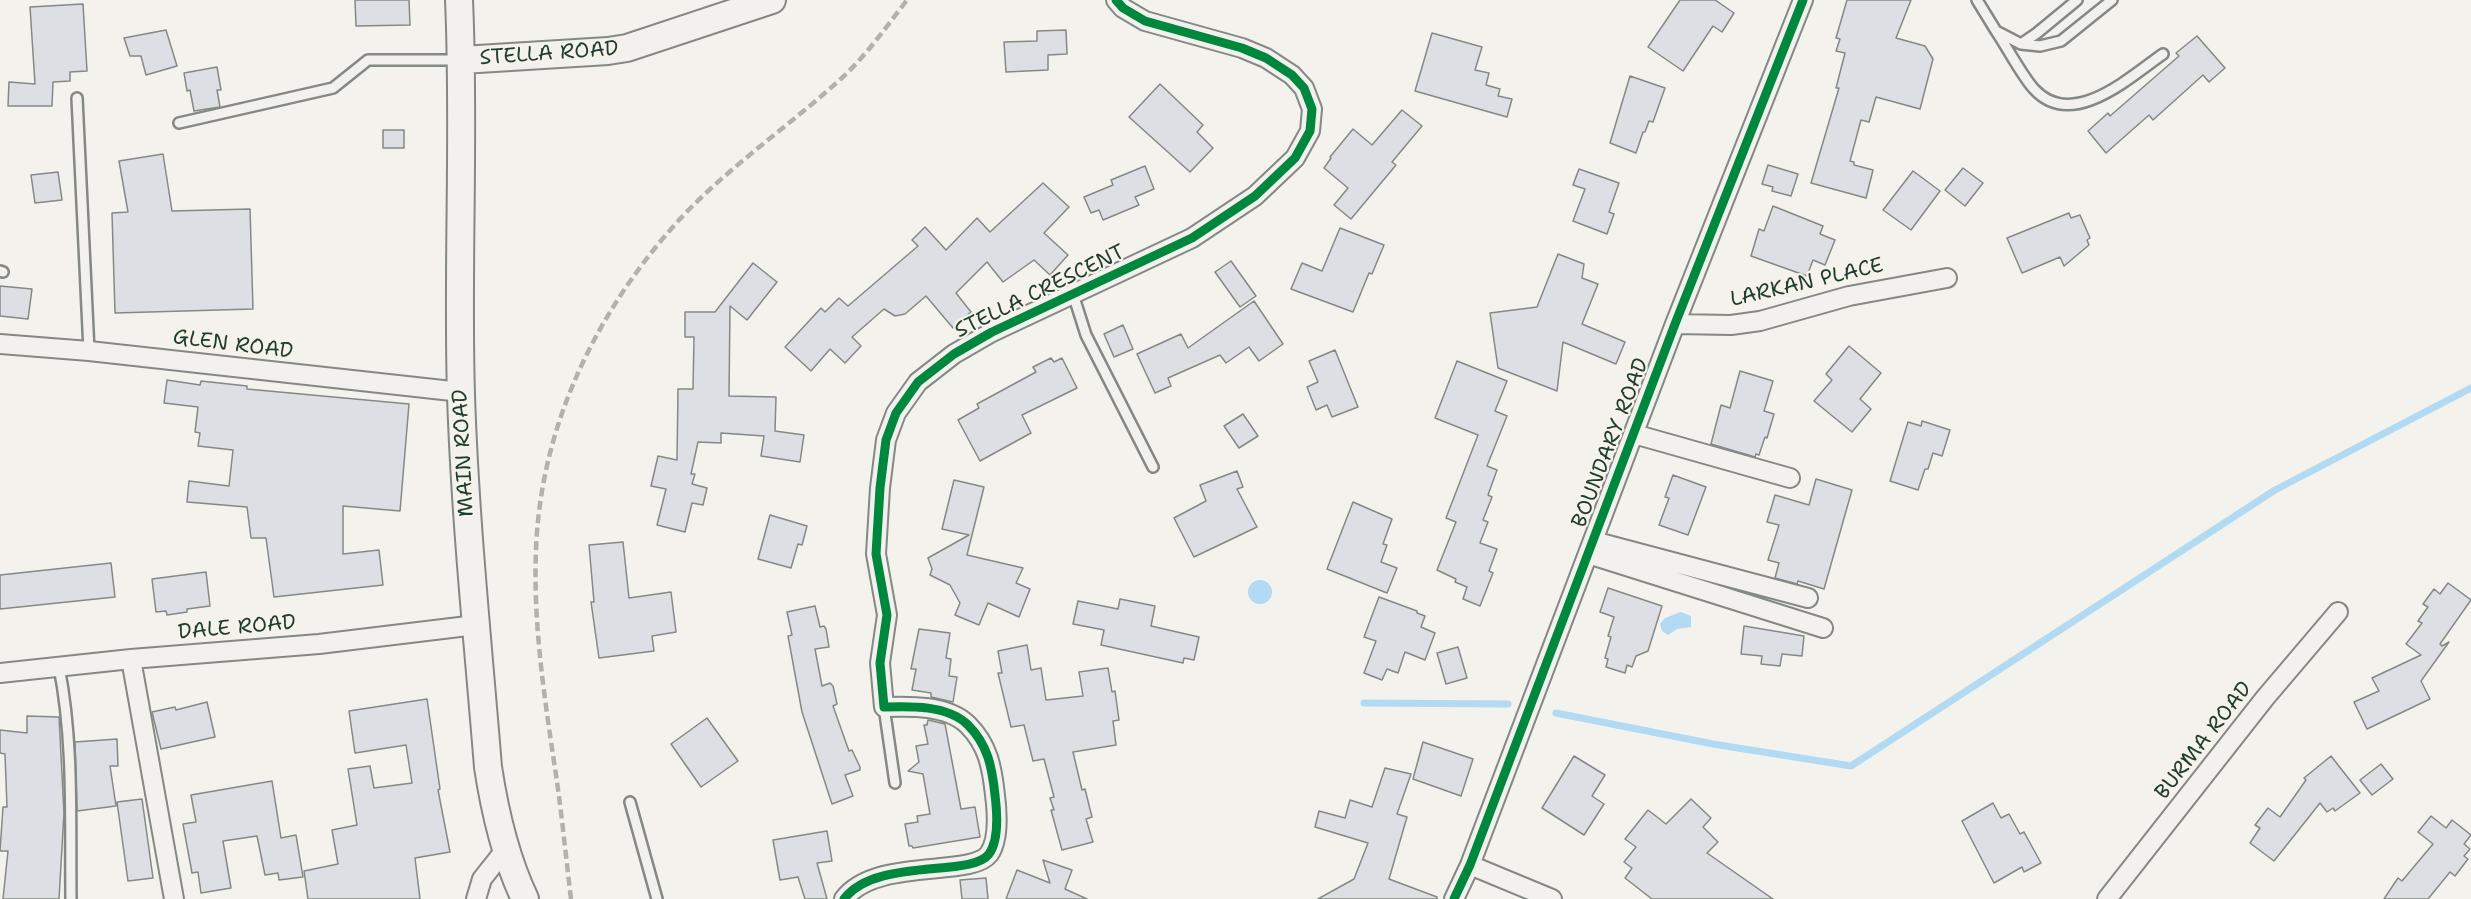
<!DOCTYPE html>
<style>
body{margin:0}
canvas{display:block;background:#f4f2ec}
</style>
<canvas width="2471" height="899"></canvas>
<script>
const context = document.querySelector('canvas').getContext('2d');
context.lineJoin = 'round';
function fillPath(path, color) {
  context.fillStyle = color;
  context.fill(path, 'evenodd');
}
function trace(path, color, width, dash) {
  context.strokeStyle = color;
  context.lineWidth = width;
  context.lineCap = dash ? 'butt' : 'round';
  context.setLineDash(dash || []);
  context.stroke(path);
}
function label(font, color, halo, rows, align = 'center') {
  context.font = font + ' "Shantell Sans",sans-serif';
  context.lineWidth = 4.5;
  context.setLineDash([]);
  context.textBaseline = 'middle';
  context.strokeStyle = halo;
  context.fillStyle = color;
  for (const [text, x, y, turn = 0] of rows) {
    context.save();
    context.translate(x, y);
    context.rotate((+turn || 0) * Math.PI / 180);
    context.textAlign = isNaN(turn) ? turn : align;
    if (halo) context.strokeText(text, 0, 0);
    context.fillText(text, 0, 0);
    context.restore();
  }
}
const water = new Path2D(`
 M1248 592a12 12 0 1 1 24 0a12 12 0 1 1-24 0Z
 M1681,612L1691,616V627L1677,629L1668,635L1662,631L1660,624L1665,618Z`);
const stream = new Path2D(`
 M1364,703L1508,704
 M1556,713L1713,744L1851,766L2275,490L2471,388`);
const building = new Path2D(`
 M355,0H409L410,25L356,26Z
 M1680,0H1715L1734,13L1722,32L1713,26L1683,71L1648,47Z
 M1847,0H1911L1896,38L1925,46L1933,59L1920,109L1876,97L1869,122L1861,120L1850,161L1854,162V165L1873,170L1866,198L1811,183L1839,88H1836L1845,53L1836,51L1840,39L1836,38Z
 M83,4L87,71L70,72V81L53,82L52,106H8L9,82L35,84L30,7Z
 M166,30L177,66L146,75L141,56H130L124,38Z
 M1066,30L1067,54L1048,55V70L1006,72L1004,42L1037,41V31Z
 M1432,33L1482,47L1475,70L1489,73L1486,85L1500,89L1498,96L1512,99L1507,117L1415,91Z
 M2197,36L2225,68L2209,82L2203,75L2153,120L2149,115L2106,153L2088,131L2108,113L2110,116L2179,56L2176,53Z
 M217,67L221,90H217L220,107L194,111L190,90L187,91L184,73Z
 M1630,76L1665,88L1653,122L1649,121L1645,132H1643L1636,153L1610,143Z
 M1160,84L1203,125L1197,132L1213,148L1190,172L1129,117Z
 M1402,110L1422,126L1392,162L1396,165L1351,219L1334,205L1348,188L1324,168L1331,158L1330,157L1353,129L1372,145Z
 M383,130H404V148H383Z
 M163,154L172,211L250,209L253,309L115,313L112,213L128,212L119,161Z
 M1768,165L1798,174L1791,196L1772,191L1773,187L1762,184Z
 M1145,166L1154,189L1135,197L1139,205L1103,220L1099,210L1091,213L1084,197L1113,185L1111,180Z
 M1963,168L1983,183L1965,206L1945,190Z
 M1579,169L1619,183L1609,212L1614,214L1607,234L1573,221L1585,189L1573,185Z
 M1913,171L1940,191L1911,230L1883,210Z
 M58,172L62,200L35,203L31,175Z
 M1043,183L1069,207L1044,233L1068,255L1050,275L1034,260L1003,282L987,262L956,293L971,312L953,328L926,296L905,314L895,316L884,309L852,337L861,346L845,363L830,349L811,371L785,347L821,308L825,312L839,298L848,306L918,246L912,240L925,227L946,250L977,218L990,232Z
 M1773,206L1823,226L1820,234L1835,240L1825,265L1813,260L1807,276L1751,256L1759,229L1764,231Z
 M2069,213L2071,218L2080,215L2090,238L2087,240L2089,245L2064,266L2060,257L2022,273L2007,238Z
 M1340,228L1384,245L1372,274L1369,273L1353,312L1291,289L1302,263L1322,271Z
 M1558,254L1584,264L1582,278L1598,284L1582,324L1625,342L1616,364L1563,342L1557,391L1498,368L1490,313L1537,307Z
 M1231,261L1256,296L1240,307L1215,272Z
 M753,263L777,282L747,320L730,306L729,396L776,397L775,431L804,435L800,462L761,456L764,436L721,433V443L698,442L691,474H695L692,484L707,488L703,505L692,503L685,532L657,525L666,489L651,486L658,456L677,460L678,389H693L694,337H685V312H715Z
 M0,286L32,289L28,319L0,316Z
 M1254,301L1283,344L1259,361L1249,347L1226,363L1220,355L1168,378L1171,386L1155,393L1137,354L1181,334L1188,348Z
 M1123,325L1133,349L1114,357L1104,334Z
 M1849,346L1881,373L1860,399L1871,409L1852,432L1814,401L1832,380L1826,374Z
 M1335,350L1358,407L1332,417L1327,405L1316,410L1307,387L1318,382L1309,361Z
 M1051,358L1054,362L1062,358L1077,388L1022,415L1031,433L980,461L958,420L979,408L977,404L1036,372L1033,367Z
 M1457,361L1507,381L1495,411L1507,416L1487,466L1497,470L1488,495L1492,497L1483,520L1488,522L1480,543L1497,549L1489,571L1493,573L1480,606L1463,599L1467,587L1455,582L1456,579L1437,570L1456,522L1446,518L1478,435L1435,418Z
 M1740,371L1773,381L1764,411L1774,414L1767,438L1765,437L1759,455L1756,454L1755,457L1711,444L1721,405L1730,408Z
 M167,380L200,385L201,381L247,386V389L409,404L400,511L343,506V554L379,550L383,585L274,597L266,538H251L247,507L187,502L189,481L229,486L233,450L198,446L200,433L195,432L198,407L164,403Z
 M1243,414L1258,436L1239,448L1224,426Z
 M1922,421L1950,430L1942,456L1933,453L1928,469H1925L1918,490L1890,481L1908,422L1921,426Z
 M1237,471L1243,487L1237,489L1257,527L1194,557L1174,518L1206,501L1200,485Z
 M1673,475L1706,487L1688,535L1659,525L1669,498L1665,497Z
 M1816,479L1852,490L1824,589L1798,581L1797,584L1775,578L1779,563L1768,560L1779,525L1767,522L1775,495L1809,505Z
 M954,480L984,487L967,555L1023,568L1016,583L1030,589L1019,617L988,603L979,625L955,615L960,603L950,585L930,575L932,569L928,558L969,535L942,529Z
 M1353,502L1392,519L1383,544L1387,545L1381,562L1397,568L1387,593L1327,569Z
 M770,515L807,526L802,545L798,544L791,568L758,559Z
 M623,542L629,598L671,592L676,632L652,636L654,651L599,658L591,602H594L589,545Z
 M111,563L115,597L0,609V575Z
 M206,572L210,606L187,609V612L167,615L166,611L156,612L152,579Z
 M2448,583L2471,600L2440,644L2442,646L2449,642L2421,681L2430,699L2367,729L2354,702L2379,691L2372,678L2421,655L2406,644L2422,623L2418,621L2428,607L2423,604L2434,589L2440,594Z
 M1608,588L1662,606L1648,651L1636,656L1632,667L1627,665L1625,673L1606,667L1608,659L1605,658L1611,637L1608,636L1614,617L1600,612Z
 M1379,597L1417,611V613L1425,616L1421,627L1435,633L1425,660L1405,652L1398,673L1387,669L1382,680L1364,673L1376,641L1364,637Z
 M1120,599L1155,606L1151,626L1199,637L1194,660L1184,658L1183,663L1101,645L1104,630L1073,624L1078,601L1118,609Z
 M815,606L820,627L824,626L826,629L829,647L815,649L822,686L830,683L833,686L837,704L833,706L849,751L852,750L860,767V770L845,775L853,796L832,804L802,712L788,636L792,635L787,612Z
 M1744,626L1804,636L1802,656L1782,654L1780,666L1761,664L1762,656L1741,654Z
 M919,629L950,633L946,658L951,659L949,676L957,677L953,702L931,697V693L912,690L916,669H911Z
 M1027,645L1031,670L1041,668L1046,700L1083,696L1079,672L1108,668L1112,692L1115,691L1119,720L1113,721L1116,745L1073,752L1082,790L1085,789L1092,817L1086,819L1093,842L1062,850L1051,810H1054L1050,798L1054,797L1044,759L1033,761L1024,725L1011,727L998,673H1002L998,651Z
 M1458,647L1467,678L1446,684L1437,653Z
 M427,699L440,789L438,790L450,852L415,858L420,899H308L304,871L338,864L332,830L357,825L348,769L370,766L374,788L412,783L406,745L355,753L349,711Z
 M207,702L215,737L161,749L152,712L175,707L176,710Z
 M27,716L59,717L64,813L59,899H3L8,851H0L3,807H7L5,754L0,753V730L27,733Z
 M707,718L738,761L701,787L671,744Z
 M928,720L945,724L961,809L975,807L980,837L913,848L912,846H909L905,824L918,822L917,816L930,814L923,774L908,771L919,762L916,746L928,744L924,725H927Z
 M117,739L118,766H110L116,806L77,811L75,742Z
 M1423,742L1473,759L1461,796L1413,779Z
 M1574,756L1605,775L1592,796L1604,804L1584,835L1542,808Z
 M2331,756L2360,793L2335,811L2333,808L2327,812L2320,803L2274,861L2250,843L2260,828L2255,825L2268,808L2280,817L2306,780L2304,778Z
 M2381,764L2393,779L2372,795L2360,780Z
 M1385,768L1411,774L1397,814L1407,817L1389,879L1437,897V899H1318L1354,879L1368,843L1315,827L1319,811L1345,818L1350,800L1372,807Z
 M272,781L281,838L296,835L303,877L279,880L278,873L265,875L257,836L223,841L231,888L201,893L198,872L192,873L183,824L196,822L191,795Z
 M142,799L153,878L128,881L117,802Z
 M1691,799L1711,818L1703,827L1718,842L1707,853L1773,899H1652L1625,878L1632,868L1624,862L1636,847L1625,839L1648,810L1666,824Z
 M1993,803L2001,818L2009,814L2020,834L2024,832L2041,863L2024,872L2022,867L1994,883L1962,821Z
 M2431,816L2446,828L2452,820L2471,835L2464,844L2470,849L2464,856L2468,859L2455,876L2450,872L2428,899H2384L2398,878L2402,881L2433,844L2418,832Z
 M827,831L832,861L817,863L827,899H805L798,877L780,880L773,840Z
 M1043,860L1072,870L1065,889L1087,899H1006L1017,870L1050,883Z
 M986,878L988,899H962L960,880Z`);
const lane = new Path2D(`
 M1977,0L1996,31L2021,44L2040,46L2061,41L2112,0
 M1996,31C2007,47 2022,76 2034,89C2072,131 2130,77 2163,54
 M2021,44L2037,33L2077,0
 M77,98L89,351
 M179,123L333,88L368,60H460
 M0,271L3,272
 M1073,294L1086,335L1153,467
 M59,667C74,742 70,823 71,899
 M884,707L895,783
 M630,802L657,899`);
const street = new Path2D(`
 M1675,324L1731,325L1760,321L1849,296L1947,278
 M0,344L89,351L461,392
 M1634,434L1790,478
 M1593,541L1808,598
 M1588,554L1823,628
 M131,659L174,899
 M0,673L131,659L319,644L476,625
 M1470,865L1552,899
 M476,899L482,879L505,850
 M844,899C876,857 971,878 989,854C999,840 997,811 995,795C992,767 988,745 968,725C948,705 910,706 884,707L880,663L887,615L876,554L880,488L886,440L896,413L918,382L954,354L992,332L1192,238L1255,196L1295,158L1310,131L1312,109L1304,88L1292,75L1266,58L1242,48L1145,21L1123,8L1116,0
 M1454,899L1470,865L1675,324L1803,0
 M2107,899L2265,698L2338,612`);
const secondary = new Path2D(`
 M459,0C465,132 457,264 461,395C465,519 478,643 488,767C495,813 505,857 525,899
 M462,60L608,51L627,48L772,0`);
const rail = new Path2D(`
 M571,899C566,858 562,816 556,775C544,695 531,613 537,532C546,414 601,306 679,220C729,166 791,125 844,76C868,53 887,26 907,0`);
const cycleway = new Path2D(`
 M844,899C876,857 971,878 989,854C999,840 997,811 995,795C992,767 988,745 968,725C948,705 910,706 884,707L880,663L887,615L876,554L880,488L886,440L896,413L918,382L954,354L992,332L1192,238L1255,196L1295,158L1310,131L1312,109L1304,88L1292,75L1266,58L1242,48L1145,21L1123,8L1116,0
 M1454,899L1470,865L1675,324L1803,0`);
const streetNames = [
 ["STELLA ROAD",549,54,-4],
 ["LARKAN PLACE",1807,283,-13],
 ["STELLA CRESCENT",1040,292,-26],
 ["GLEN ROAD",233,345,7],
 ["BOUNDARY ROAD",1611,443,-69],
 ["MAIN ROAD",464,453,-93],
 ["DALE ROAD",237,628,-5],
 ["BURMA ROAD",2204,741,-52]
];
fillPath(water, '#b2daf2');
trace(stream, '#b2daf2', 7);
fillPath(building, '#dedfe4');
trace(building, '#848985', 1.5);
trace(lane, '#848985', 14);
trace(street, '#848985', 22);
trace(secondary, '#848985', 30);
trace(lane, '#f2f1ed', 9);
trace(street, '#f2f1ed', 18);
trace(secondary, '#f2f1ed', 26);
trace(rail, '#b0b2ae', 4.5, [9, 4.5]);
trace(cycleway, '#00873e', 9);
label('21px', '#1f3d34', '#f7f3e8', streetNames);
</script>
